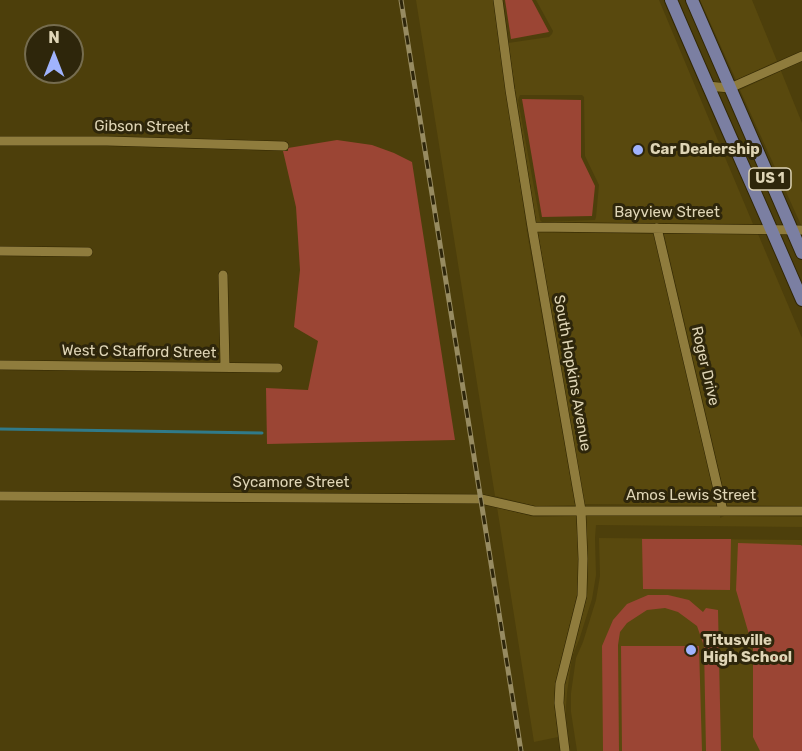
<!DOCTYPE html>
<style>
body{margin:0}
#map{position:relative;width:802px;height:751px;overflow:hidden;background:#4d3f0b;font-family:Rubik,sans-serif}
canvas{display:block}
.north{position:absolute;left:24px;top:24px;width:60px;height:60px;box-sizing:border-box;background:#2e260b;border:2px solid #756c4f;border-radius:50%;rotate:0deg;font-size:16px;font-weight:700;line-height:24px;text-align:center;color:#dfd5b6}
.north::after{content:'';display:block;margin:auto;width:21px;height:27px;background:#a0b3fd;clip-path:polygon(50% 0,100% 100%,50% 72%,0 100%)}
</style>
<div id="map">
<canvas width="802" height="751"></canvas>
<div class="north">N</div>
</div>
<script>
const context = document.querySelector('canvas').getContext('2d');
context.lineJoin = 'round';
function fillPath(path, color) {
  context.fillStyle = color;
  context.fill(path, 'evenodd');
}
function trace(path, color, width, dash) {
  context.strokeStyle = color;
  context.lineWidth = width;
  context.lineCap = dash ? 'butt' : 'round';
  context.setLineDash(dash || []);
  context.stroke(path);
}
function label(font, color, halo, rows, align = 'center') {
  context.font = font + ' Rubik,sans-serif';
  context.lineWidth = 6;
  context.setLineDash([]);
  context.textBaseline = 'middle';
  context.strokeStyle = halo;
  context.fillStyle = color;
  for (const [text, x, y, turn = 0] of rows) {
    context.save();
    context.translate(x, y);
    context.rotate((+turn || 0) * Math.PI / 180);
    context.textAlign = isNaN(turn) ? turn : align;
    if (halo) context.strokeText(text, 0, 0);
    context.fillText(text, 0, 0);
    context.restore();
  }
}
const built = new Path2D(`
 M416,0H494L527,232L575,505L535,506L495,496Z
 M536,0H659L753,224L536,222L508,43L549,37L552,34L553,31ZM520,95H582L584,97L585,156L599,185L596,217L595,220L542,222L540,220L518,100Z
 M700,0H752L777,61L736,80Z
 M781,71L802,123V225H801L740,90Z
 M538,232L654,234L717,505L584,504Z
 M664,234H758L802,338V506L727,505Z
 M497,507L534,517L576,516L579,559L577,595L555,684L554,704L558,737L534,742Z
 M586,516H720V518L724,516L802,517V527L596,525L595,538L596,575L592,599L579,640L572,657L567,693L565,720L564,703L565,685L587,596L588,559Z
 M599,538L802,540V751H577L571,712V693L576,658L583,642L596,600L600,576Z`);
const green = new Path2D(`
 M505,0H532L549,32L511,39Z
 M522,99L581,100V157L595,186L592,216L542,217Z
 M337,140L372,145L394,153L412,162L455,440L267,444L266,388L308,390L318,341L294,327L300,270L296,207L283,151H288V148Z
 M642,539H731L730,590L643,589Z
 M738,543L801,545L802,546V751H760L753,737V648L736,590Z
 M648,595H668L689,600L703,612L706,608L718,610L721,751H706L704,646L697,626L678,612L665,608L647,610L627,623L620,632L618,645L619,751H603L602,646L613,620L627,604Z
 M621,646H699L702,751H622Z`);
const stream = new Path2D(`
 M0,429L262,433`);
const minor = new Path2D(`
 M498,0L510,90L532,227L581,510L583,559L582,596L560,684L559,703L565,751
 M707,86L730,88L802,56
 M0,141H107L284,146
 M532,227L802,230
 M657,228L723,511
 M0,251L88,252
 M223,275L225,367
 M0,365L278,368
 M0,496L481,499L534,511H802`);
const major = new Path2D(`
 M671,0C714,101 759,200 802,300
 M692,0L802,253`);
const rail = new Path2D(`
 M401,0L521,751`);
const markers = [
 [638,150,6,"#a0b3fd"],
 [691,650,6,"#a0b3fd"]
];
const shields = [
 [770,179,42]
];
const shieldNames = [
 ["US 1",770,179]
];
const streetNames = [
 ["Gibson Street",142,127,1],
 ["Bayview Street",667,213],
 ["West C Stafford Street",139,352,1],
 ["Roger Drive",705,366,77],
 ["South Hopkins Avenue",572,373,80],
 ["Sycamore Street",291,483],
 ["Amos Lewis Street",691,496]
];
const poiNames = [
 ["Car Dealership",650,150],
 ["Titusville",703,641],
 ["High School",703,658]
];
fillPath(built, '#59490e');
fillPath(green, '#9b4534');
trace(stream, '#307a89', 3);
trace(minor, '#302603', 10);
trace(major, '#302603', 14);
trace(minor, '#8f7c3d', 9);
trace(major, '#7b7fa2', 12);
trace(rail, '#978b61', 5);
trace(rail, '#2e260b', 3, [9]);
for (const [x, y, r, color] of markers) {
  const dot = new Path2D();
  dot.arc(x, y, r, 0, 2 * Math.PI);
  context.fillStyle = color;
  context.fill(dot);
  trace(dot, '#2e260b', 2);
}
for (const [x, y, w] of shields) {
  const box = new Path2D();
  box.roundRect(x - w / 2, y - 11, w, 22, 4.5);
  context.fillStyle = '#2e260b';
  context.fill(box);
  trace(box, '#dfd5b6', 1.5);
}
label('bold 14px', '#dfd5b6', null, shieldNames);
label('15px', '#dfd5b6', '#2e260b', streetNames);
label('bold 15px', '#dfd5b6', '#2e260b', poiNames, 'left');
</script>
